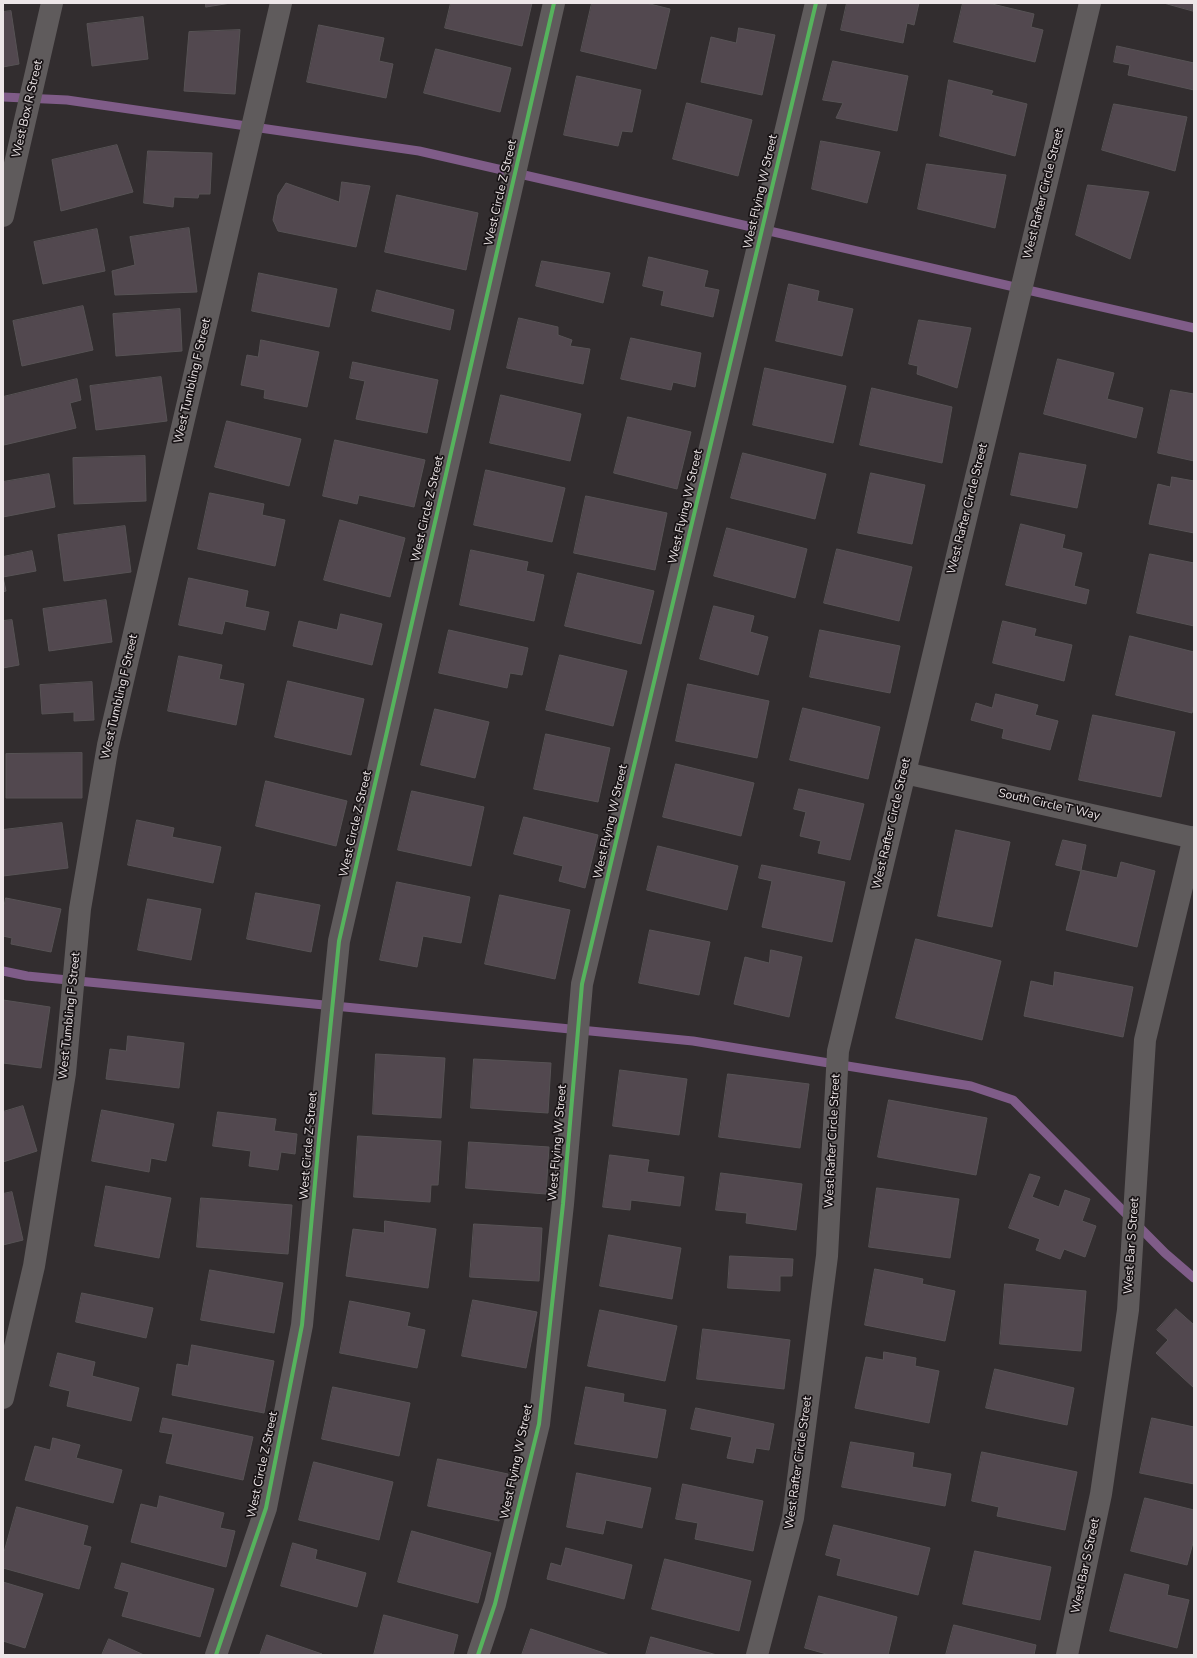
<!DOCTYPE html>
<style>
body{margin:0}
#map{position:relative;width:1197px;height:1658px;overflow:hidden;background:#322d2f;font-family:"Nunito Sans",sans-serif}
canvas{display:block}
.frame{position:absolute;inset:0;border:4px solid #ede6e8;pointer-events:none}
</style>
<div id="map">
<canvas width="1197" height="1658"></canvas>
<div class="frame"></div>
</div>
<script>
const context = document.querySelector('canvas').getContext('2d');
context.lineJoin = 'round';
function trace(path, color, width, dash) {
  context.strokeStyle = color;
  context.lineWidth = width;
  context.lineCap = dash ? 'butt' : 'round';
  context.setLineDash(dash || []);
  context.stroke(path);
}
function fillPath(path, color) {
  context.fillStyle = color;
  context.fill(path, 'evenodd');
}
function label(font, color, halo, rows, align = 'center') {
  context.font = font + ' "Nunito Sans",sans-serif';
  context.lineWidth = 3.5;
  context.setLineDash([]);
  context.textBaseline = 'middle';
  context.strokeStyle = halo;
  context.fillStyle = color;
  for (const [text, x, y, turn = 0] of rows) {
    context.save();
    context.translate(x, y);
    context.rotate((+turn || 0) * Math.PI / 180);
    context.textAlign = isNaN(turn) ? turn : align;
    if (halo) context.strokeText(text, 0, 0);
    context.fillText(text, 0, 0);
    context.restore();
  }
}
const stream = new Path2D(`
 M3,97L67,100L419,151L1194,328
 M3,971L27,976L693,1041L971,1086L1013,1100L1165,1253L1194,1278`);
const building = new Path2D(`
 M206,3H231L206,7Z
 M451,3H532L522,46L445,28Z
 M592,3H646L670,9L656,69L581,51Z
 M847,3H919L914,25L907,23L903,43L841,30Z
 M963,3H988L1034,14L1031,27L1043,30L1035,62L954,42Z
 M1164,3H1194V11Z
 M11,11L19,64L3,67V12Z
 M143,17L148,59L92,66L87,24Z
 M319,25L384,38L379,61L393,64L386,98L307,82Z
 M739,28L775,35L762,95L701,82L711,37L736,43Z
 M240,30L235,94L184,91L189,32Z
 M1117,46L1194,63V90L1128,75L1130,65L1114,62Z
 M436,49L511,68L500,112L424,93Z
 M833,61L908,76L897,131L836,118L843,103L823,100Z
 M577,76L641,90L632,132L622,131L618,146L564,135Z
 M949,80L993,91L991,95L1027,104L1015,156L940,136Z
 M687,103L752,120L738,176L673,159Z
 M1114,104L1187,117L1175,171L1102,150Z
 M821,141L880,152L867,203L812,189Z
 M117,145L133,192L61,211L52,160Z
 M148,151L212,153L210,194H199L198,198L174,197L173,207L144,203Z
 M927,164L1006,175L995,228L918,209Z
 M342,182L370,186L356,247L278,231L273,220L278,195L286,183L339,202Z
 M1088,185L1149,192L1130,259L1076,235Z
 M397,195L478,213L466,270L385,252Z
 M189,228L197,292L115,295L112,271L135,265L130,237Z
 M97,229L105,271L43,284L34,242Z
 M649,257L708,271L704,287L719,290L713,317L661,305L664,291L643,286Z
 M542,261L610,273L603,303L536,286Z
 M259,273L337,289L329,327L252,311Z
 M789,284L819,291L817,301L853,309L842,356L776,341Z
 M377,290L454,310L450,330L372,311Z
 M83,306L93,350L22,366L13,321Z
 M180,309L182,351L116,356L113,314Z
 M519,318L558,327V335L572,340L570,346L590,349L583,384L507,368Z
 M919,320L971,328L957,388L917,374L918,366L909,364Z
 M631,338L701,353L695,387L673,382L671,390L621,379Z
 M261,340L319,352L307,407L264,398L265,390L241,385L247,355L258,357Z
 M1058,359L1114,373L1107,399L1143,408L1136,438L1044,414Z
 M353,362L438,380L427,433L356,419L365,381L350,378Z
 M765,368L846,386L833,443L753,425Z
 M161,377L167,421L96,430L90,386Z
 M77,379L81,400L70,403L76,428L4,445L3,397Z
 M872,388L952,407L942,463L860,445Z
 M1171,390L1194,394V461L1158,453Z
 M501,395L581,414L570,461L490,443Z
 M628,417L691,432L677,489L614,473Z
 M227,421L301,439L289,486L215,467Z
 M335,440L425,460L414,507L359,495L357,504L323,496Z
 M743,453L826,474L815,519L731,498Z
 M1020,453L1086,465L1077,508L1011,495Z
 M145,456L146,501L74,504L73,458Z
 M486,470L565,488L552,542L474,525Z
 M871,473L925,485L912,544L858,533Z
 M49,474L55,507L3,517V482Z
 M1172,477L1194,481V533L1149,524L1158,484L1170,487Z
 M210,493L264,504L262,515L285,520L275,566L198,549Z
 M586,496L667,513L655,570L574,553Z
 M340,520L405,538L390,597L324,580Z
 M1021,524L1065,535L1062,548L1082,553L1074,586L1089,590L1086,604L1006,585Z
 M125,526L131,572L64,581L58,535Z
 M727,528L807,549L795,598L714,576Z
 M837,549L912,567L899,621L824,603Z
 M471,550L528,562L526,571L544,575L534,621L460,605Z
 M32,551L36,571L3,577L6,591L3,592V557Z
 M1150,554L1194,563V626L1137,613Z
 M578,573L654,591L641,644L565,626Z
 M189,578L248,591L245,607L269,612L265,630L225,621L222,634L179,625Z
 M106,600L112,642L49,651L43,609Z
 M714,606L754,616L750,632L768,637L758,675L700,659Z
 M341,614L382,624L372,665L293,646L299,621L337,630Z
 M12,620L19,665L3,668V621Z
 M1003,621L1036,629L1034,636L1072,645L1064,681L993,663Z
 M449,630L528,648L522,675L510,673L507,688L439,673Z
 M820,630L900,646L890,693L810,677Z
 M1130,636L1194,652V704L1192,713L1116,695Z
 M560,655L627,671L613,726L546,710Z
 M179,656L222,665L219,679L244,684L236,725L168,711Z
 M288,681L364,699L351,755L275,737Z
 M92,682L94,720L74,721V712L42,714L40,685Z
 M688,684L769,701L757,758L676,741Z
 M996,694L1038,705L1035,715L1058,721L1050,750L1002,738L1004,729L971,720L976,703L992,708Z
 M803,708L880,727L868,779L790,760Z
 M435,709L489,722L475,778L421,765Z
 M1093,715L1175,732L1161,797L1079,780Z
 M546,734L610,748L598,802L534,789Z
 M82,753V798H6V754Z
 M676,764L754,783L741,836L663,817Z
 M266,781L347,801L336,846L256,826Z
 M799,789L864,804L850,860L818,853L821,841L800,836L806,812L794,809Z
 M412,791L484,807L471,866L398,850Z
 M524,817L598,835L585,888L559,881L563,866L514,854Z
 M137,820L174,828L172,837L221,847L213,883L128,865Z
 M62,823L68,868L3,876V830Z
 M956,830L1010,842L992,927L938,916Z
 M1063,840L1086,845L1081,870L1117,878L1121,862L1155,871L1137,947L1066,930L1081,871L1056,865Z
 M658,846L738,866L727,910L647,890Z
 M762,865L845,882L832,942L762,927L772,881L759,878Z
 M397,882L470,897L461,943L423,936L417,967L380,960Z
 M256,893L320,905L311,952L247,939Z
 M500,895L570,910L555,979L485,964Z
 M6,898L61,909L51,952L11,944L12,938L3,936V911Z
 M148,899L201,909L191,960L138,950Z
 M650,930L710,942L699,995L639,983Z
 M916,939L1001,961L982,1040L896,1018Z
 M771,950L802,957L789,1017L734,1004L745,957L769,963Z
 M1055,972L1133,987L1123,1037L1024,1016L1031,981L1053,986Z
 M3,1000L50,1007L41,1068L3,1063Z
 M128,1036L184,1043L179,1088L106,1079L110,1049L126,1051Z
 M376,1054L445,1058L441,1118L373,1114Z
 M474,1059L551,1063L548,1113L471,1108Z
 M620,1070L687,1079L679,1135L613,1126Z
 M728,1074L809,1084L800,1148L719,1137Z
 M889,1100L987,1118L976,1175L878,1157Z
 M23,1106L37,1151L3,1162V1112Z
 M102,1110L174,1124L166,1161L151,1158L149,1172L92,1161Z
 M218,1112L276,1119L274,1131L297,1134L295,1154L281,1152L278,1170L249,1166L251,1151L213,1146Z
 M358,1136L441,1141L438,1185H431L430,1202L354,1197Z
 M469,1142L549,1147L546,1194L466,1188Z
 M610,1155L649,1160L647,1172L684,1177L680,1206L631,1200L630,1210L603,1207Z
 M721,1173L802,1184L796,1230L746,1223L747,1213L716,1210Z
 M1030,1174L1040,1177L1032,1197L1059,1207L1065,1190L1090,1199L1082,1221L1096,1226L1085,1257L1064,1249L1060,1259L1036,1250L1040,1239L1009,1228Z
 M106,1186L171,1198L159,1258L95,1246Z
 M877,1188L959,1199L950,1258L869,1247Z
 M12,1192L23,1240L3,1245V1194Z
 M201,1198L292,1205L288,1254L197,1247Z
 M385,1221L436,1229L428,1288L346,1276L353,1229L384,1233Z
 M474,1224L542,1228L539,1281L470,1277Z
 M609,1235L681,1248L672,1299L600,1286Z
 M730,1256L793,1259L792,1276H780V1291L728,1288Z
 M875,1269L923,1279L922,1284L955,1291L945,1341L865,1325Z
 M210,1270L283,1283L274,1333L201,1320Z
 M1005,1284L1086,1291L1081,1351L1000,1344Z
 M82,1293L153,1308L146,1338L76,1322Z
 M473,1300L537,1312L526,1368L462,1356Z
 M350,1301L410,1313L407,1326L425,1330L417,1368L340,1353Z
 M1176,1309L1194,1325V1388L1156,1353L1168,1340L1157,1330Z
 M600,1310L677,1326L665,1381L588,1366Z
 M703,1329L790,1340L784,1389L697,1379Z
 M192,1345L274,1361L264,1413L172,1395L177,1364L188,1366Z
 M884,1352L916,1358L915,1366L939,1371L929,1423L855,1408L866,1357L883,1360Z
 M58,1353L95,1362L92,1376L139,1388L131,1421L67,1406L70,1391L50,1386Z
 M995,1369L1074,1388L1067,1425L986,1408Z
 M333,1387L410,1403L399,1456L322,1439Z
 M586,1387L624,1394L623,1402L666,1410L657,1458L575,1444Z
 M696,1408L774,1424L769,1450L756,1448L753,1463L727,1458L732,1437L691,1429Z
 M163,1418L253,1437L243,1480L166,1463L173,1434L160,1432Z
 M1152,1418L1194,1427V1484L1140,1473Z
 M53,1438L80,1445L76,1458L122,1470L113,1503L25,1480L35,1446L50,1450Z
 M851,1442L914,1453L912,1467L951,1474L945,1506L842,1487Z
 M982,1452L1077,1472L1065,1530L997,1516L999,1507L972,1501Z
 M438,1459L508,1474L499,1521L428,1506Z
 M314,1462L393,1482L379,1540L299,1520Z
 M577,1473L651,1488L642,1528L606,1520L603,1534L567,1527Z
 M683,1484L763,1501L753,1551L695,1539L698,1523L676,1519Z
 M160,1496L224,1513L220,1528L235,1531L226,1567L131,1542L141,1504L157,1508Z
 M1145,1498L1194,1510V1539L1187,1565L1131,1551Z
 M17,1507L88,1526L83,1545L91,1547L79,1589L3,1568V1556Z
 M834,1525L930,1548L918,1595L837,1575L841,1559L826,1555Z
 M412,1531L491,1553L478,1603L398,1582Z
 M293,1543L317,1550L315,1559L366,1573L357,1607L281,1586Z
 M566,1548L632,1565L624,1599L547,1579L551,1563L561,1566Z
 M975,1551L1051,1567L1040,1620L963,1604Z
 M665,1559L751,1581L739,1631L652,1609Z
 M122,1563L214,1589L200,1637L122,1616L129,1592L115,1588Z
 M1125,1574L1169,1585L1167,1595L1189,1600L1177,1648L1110,1631Z
 M3,1582L43,1594L25,1648L3,1641Z
 M819,1596L897,1617L888,1655H830L805,1648Z
 M384,1615L458,1635L453,1655H374Z
 M954,1625L1036,1645L1034,1655H946Z
 M531,1629L610,1655H522Z
 M267,1635L322,1654L260,1655Z
 M651,1637L717,1655H646Z
 M109,1639L144,1655H102Z`);
const street = new Path2D(`
 M3,216L52,3
 M905,773L1194,838
 M3,1398L34,1266L65,1073L80,909L108,745L281,3
 M216,1655L266,1508L302,1325L319,1139L339,941L554,3
 M478,1655L495,1604L539,1424L563,1204L582,984L816,3
 M757,1655L793,1518L827,1256L838,1051L1090,3
 M1067,1655L1101,1494L1128,1310L1145,1040L1194,837`);
const cycleway = new Path2D(`
 M216,1655L266,1508L302,1325L319,1139L339,941L554,3
 M478,1655L495,1604L539,1424L563,1204L582,984L816,3`);
const streetNames = [
 ["West Box R Street",28,109,-77],
 ["West Flying W Street",761,192,-77],
 ["West Circle Z Street",501,193,-77],
 ["West Rafter Circle Street",1044,194,-76],
 ["West Tumbling F Street",193,381,-77],
 ["West Flying W Street",686,507,-77],
 ["West Circle Z Street",428,509,-77],
 ["West Rafter Circle Street",968,509,-76],
 ["West Tumbling F Street",120,697,-77],
 ["South Circle T Way",1049,805,13],
 ["West Flying W Street",611,822,-77],
 ["West Circle Z Street",356,824,-77],
 ["West Rafter Circle Street",892,824,-77],
 ["West Tumbling F Street",70,1016,-84],
 ["West Rafter Circle Street",833,1141,-87],
 ["West Flying W Street",558,1143,-85],
 ["West Circle Z Street",309,1146,-85],
 ["West Bar S Street",1132,1246,-86],
 ["West Flying W Street",517,1462,-78],
 ["West Rafter Circle Street",799,1463,-82],
 ["West Circle Z Street",263,1465,-78],
 ["West Bar S Street",1086,1566,-78]
];
trace(stream, '#7f5c88', 9);
fillPath(building, '#52484f');
trace(building, '#575355', 1);
trace(street, '#5f5b5c', 22);
trace(cycleway, '#56b35d', 4);
label('12px', '#ede6e8', '#191416', streetNames);
</script>
